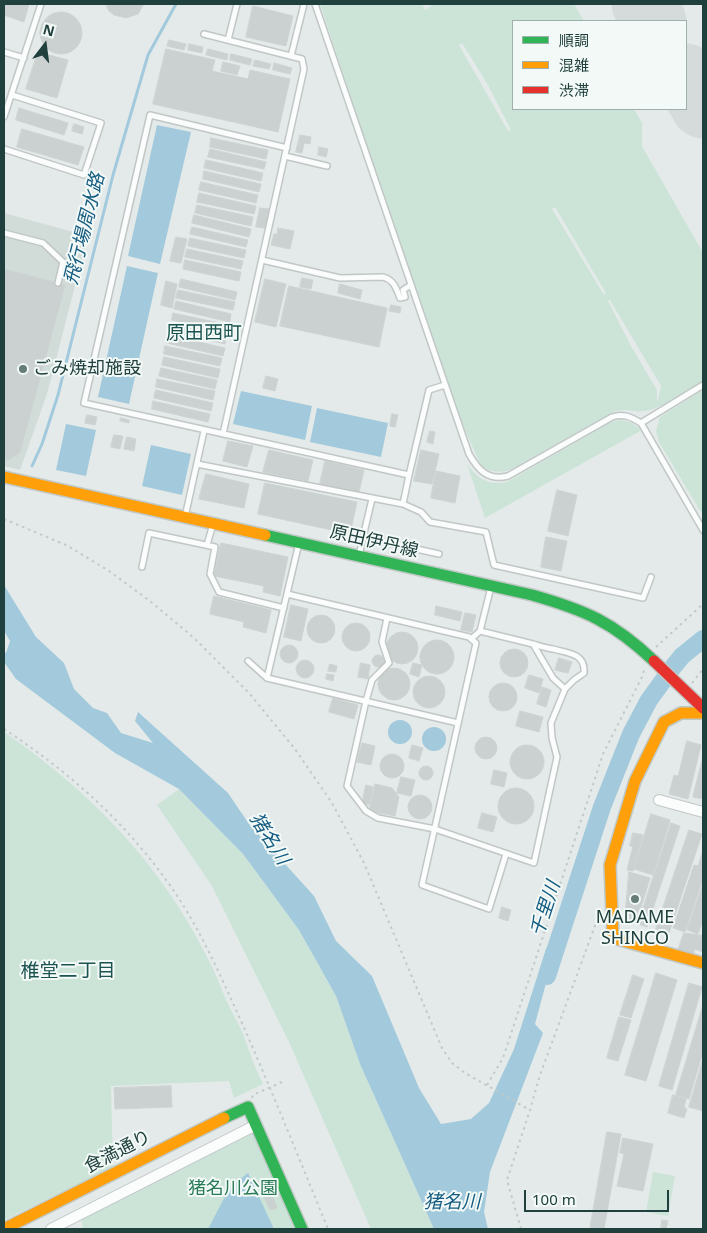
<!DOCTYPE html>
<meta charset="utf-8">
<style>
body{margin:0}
#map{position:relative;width:707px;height:1233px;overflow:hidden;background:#e4eae9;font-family:"Noto Sans","Noto Sans JP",sans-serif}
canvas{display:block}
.frame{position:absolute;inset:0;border:5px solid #20403d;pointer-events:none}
.legend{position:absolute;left:512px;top:20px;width:175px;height:90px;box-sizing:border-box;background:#f2f9f7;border:1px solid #9eafad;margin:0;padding:6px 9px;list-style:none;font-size:15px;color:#20403d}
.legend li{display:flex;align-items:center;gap:10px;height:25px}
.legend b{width:25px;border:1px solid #9eafad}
.north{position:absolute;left:20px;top:20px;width:50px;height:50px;-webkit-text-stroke:4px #f2f9f7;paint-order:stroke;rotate:15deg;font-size:14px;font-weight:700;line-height:20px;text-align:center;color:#20403d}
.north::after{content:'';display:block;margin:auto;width:18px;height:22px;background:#20403d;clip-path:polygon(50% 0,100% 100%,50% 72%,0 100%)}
.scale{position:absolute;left:524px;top:1190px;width:145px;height:22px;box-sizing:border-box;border:2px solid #20403d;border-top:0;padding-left:6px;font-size:15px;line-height:18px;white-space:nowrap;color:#20403d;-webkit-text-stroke:4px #f2f9f7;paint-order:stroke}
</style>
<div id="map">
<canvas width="707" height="1233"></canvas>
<div class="frame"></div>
<ul class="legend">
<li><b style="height:6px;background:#30b455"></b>順調</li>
<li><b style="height:6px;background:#ff9f0a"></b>混雑</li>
<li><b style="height:6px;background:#e5322d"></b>渋滞</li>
</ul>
<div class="north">N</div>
<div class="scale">100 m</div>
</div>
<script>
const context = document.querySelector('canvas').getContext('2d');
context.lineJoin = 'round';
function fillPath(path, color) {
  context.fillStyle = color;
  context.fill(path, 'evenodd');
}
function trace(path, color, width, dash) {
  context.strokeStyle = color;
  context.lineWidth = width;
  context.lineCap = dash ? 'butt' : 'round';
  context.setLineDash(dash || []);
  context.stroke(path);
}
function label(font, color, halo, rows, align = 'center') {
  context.font = font + ' "Noto Sans","Noto Sans JP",sans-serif';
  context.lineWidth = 4;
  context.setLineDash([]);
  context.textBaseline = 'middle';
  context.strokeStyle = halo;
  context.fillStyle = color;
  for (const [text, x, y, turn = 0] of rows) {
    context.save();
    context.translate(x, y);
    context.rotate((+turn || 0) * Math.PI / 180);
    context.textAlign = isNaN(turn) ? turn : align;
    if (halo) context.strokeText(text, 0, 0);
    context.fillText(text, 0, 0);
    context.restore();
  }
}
const built = new Path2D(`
 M4,213L88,236L47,394L20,470L4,466Z`);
const green = new Path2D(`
 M320,4H422L425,10L431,6L430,4H574L584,21H513V109H634L642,123V146L703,253V381C690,390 659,410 644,411C632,413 629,407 613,412L512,469C501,473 491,473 481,466L462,423L373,164ZM462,43L488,85L511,130L508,131L459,45ZM555,207L606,293L604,295L552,209ZM610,300L661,386L658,400H657V390L631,346L608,301Z
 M703,390V513L699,509L659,442L656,431L660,417Z
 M621,420L632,423L642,430L485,518L467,464C478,479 488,486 507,482L611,422Z
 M4,732C89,790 159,862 206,955C214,969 220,985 226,1000C232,1012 238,1023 243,1034C249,1051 255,1068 263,1084L234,1098L229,1081L111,1086L113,1167L4,1220Z
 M179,789L243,854L299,930L336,996L360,1064L434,1229H371L289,1042L212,886L157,805Z
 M253,1133L296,1229H83L81,1219Z
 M653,1172L675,1176L668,1216L646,1212Z`);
const water = new Path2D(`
 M157,125L191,132L160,264L128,256Z
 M127,266L158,273L129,404L98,397Z
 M241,391L312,406L305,440L233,424Z
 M317,408L388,423L381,457L310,442Z
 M66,424L96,430L86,476L56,470Z
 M151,445L191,454L182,495L142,486Z
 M4,585L36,637L64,663L74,689L93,708L107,713L121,733L153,743L135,721L138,712L228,793L249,824L314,896L336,941L372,976L419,1088L441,1124L471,1119L489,1103L514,1049L546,949L563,920L535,1024L543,1033L490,1172L484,1212L488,1229H434L360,1064L336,996L299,930L243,854L179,789L115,753L16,679L4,662V652L6,653L10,641L4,631Z
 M388 732a12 12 0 1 1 24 0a12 12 0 1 1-24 0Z
 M422 739a12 12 0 1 1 24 0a12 12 0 1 1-24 0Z
 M248,1173L274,1229H208L230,1187Z`);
const stream = new Path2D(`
 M32,466L42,444L58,395L113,175L148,55L176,4`);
const river = new Path2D(`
 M547,976L602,807L631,734L649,700L673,667L682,656L703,639`);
const taxiway = new Path2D(`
 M693,89L703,105`);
const runway = new Path2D(`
 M644,4L654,21
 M686,76L703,106`);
const building = new Path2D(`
 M4,4H29L24,22L4,15Z
 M106,4H144L138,14L126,18L114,15L109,11Z
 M253,6L293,16L286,46L246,37Z
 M40 33a21 21 0 1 1 42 0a21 21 0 1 1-42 0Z
 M169,40L186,44L184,50L167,46Z
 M189,44L203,47L202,53L188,50Z
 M166,49L215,60L212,71L248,79L250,70L290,79L278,132L153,104Z
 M208,49L228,54L227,60L206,55Z
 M38,52L68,60L57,98L26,89Z
 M231,54L252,59L250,65L230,60Z
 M255,60L271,64L269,69L253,66Z
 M223,62L240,66L237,75L221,71Z
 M274,63L292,68L290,74L273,70Z
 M19,108L68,123L64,135L16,120Z
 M74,124L84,127L82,134L72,131Z
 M22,129L84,147L78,165L17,147Z
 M300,135L311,137L310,144L304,143L302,153L296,152Z
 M211,138L268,150L266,159L210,147Z
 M319,147L328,149L326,157L318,155Z
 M210,149L266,162L264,169L208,157Z
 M206,160L263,173L261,181L204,168Z
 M204,171L261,184L259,192L203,179Z
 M201,182L258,195L256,203L199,190Z
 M199,193L256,206L254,214L197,202Z
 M197,205L253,217L251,226L195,213Z
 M260,208L269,209L265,228L256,227Z
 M194,215L251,229L249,237L192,223Z
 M192,227L248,240L246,247L190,234Z
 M278,228L294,231L290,249L271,245L274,234H277Z
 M176,237L187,239L181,263L170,261Z
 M190,238L246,250L244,258L188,246Z
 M187,249L243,261L241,269L185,257Z
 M185,260L241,272L239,281L183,269Z
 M4,269L65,285L20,452L8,460L4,459Z
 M302,278L313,280L311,289L300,287Z
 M181,279L237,292L235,300L179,287Z
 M265,279L286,284L276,327L255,322Z
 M166,281L177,284L172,308L161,305Z
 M340,284L362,290L360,299L338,293Z
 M289,286L387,308L379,347L280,326Z
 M178,290L235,302L233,310L176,298Z
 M176,301L231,314L230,322L174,309Z
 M391,305L401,307L400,313L389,311Z
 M173,313L229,325L227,332L172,320Z
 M171,323L227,336L225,344L169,331Z
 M169,335L225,348L223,356L167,343Z
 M165,346L222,358L220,366L164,354Z
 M164,357L220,369L218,378L162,365Z
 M161,368L217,380L215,389L159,376Z
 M266,376L278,379L275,391L263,388Z
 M157,379L215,391L213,400L156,387Z
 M156,390L213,403L211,411L154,398Z
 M153,401L210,414L208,422L152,409Z
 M392,414L398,415L395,427L390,426Z
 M87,415L97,417L95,425L85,423Z
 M121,418L129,420V423L120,421Z
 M430,431L435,432L433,444L427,442Z
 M114,435L123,436L120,449L111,447Z
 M127,437L136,439L134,451L124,449Z
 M228,441L253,446L247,467L223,461Z
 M269,450L313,460L308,481L263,472Z
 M421,450L439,454L432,484L414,481Z
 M325,461L364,470L359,492L320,484Z
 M436,471L460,476L455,503L431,498Z
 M206,474L249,484L244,508L199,499Z
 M265,483L357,502L350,534L258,514Z
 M557,490L577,495L568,536L548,531Z
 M546,537L567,541L561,571L541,567Z
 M221,543L288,557L280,596L263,592L264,586L214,576Z
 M214,596L271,610L266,633L243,627L244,622L210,614Z
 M291,605L308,609L301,641L284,637Z
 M436,606L462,612L460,621L435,615Z
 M465,613L476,615L472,632L461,630Z
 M307 629a14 14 0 1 1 28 0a14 14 0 1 1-28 0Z
 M342 637a14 14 0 1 1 28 0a14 14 0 1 1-28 0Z
 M386 648a16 16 0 1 1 32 0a16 16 0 1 1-32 0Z
 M420 657a17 17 0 1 1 34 0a17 17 0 1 1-34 0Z
 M280 654a9 9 0 1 1 18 0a9 9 0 1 1-18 0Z
 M500 663a14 14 0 1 1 28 0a14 14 0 1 1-28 0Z
 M372 661a6 6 0 1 1 12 0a6 6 0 1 1-12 0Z
 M559,658L572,662L568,673L555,670Z
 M296 669a9 9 0 1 1 18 0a9 9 0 1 1-18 0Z
 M361,663L370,665L368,679L358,677Z
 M413,663L422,665L419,677L410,674Z
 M330,664L337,666L336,672L328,671Z
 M378 684a16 16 0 1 1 32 0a16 16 0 1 1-32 0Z
 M327,674L334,675L333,681L326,679Z
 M529,675L543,679L539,693L525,688Z
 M413 692a16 16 0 1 1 32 0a16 16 0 1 1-32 0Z
 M489 697a14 14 0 1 1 28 0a14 14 0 1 1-28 0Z
 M542,687L551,690L546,707L537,704Z
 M333,698L358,705L354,719L329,712Z
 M520,711L543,717L539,732L516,726Z
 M475 748a11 11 0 1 1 22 0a11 11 0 1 1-22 0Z
 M687,741L701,745L688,799L669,794L674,775L678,776Z
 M362,743L375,746L371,765L357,762Z
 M510 762a17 17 0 1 1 34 0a17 17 0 1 1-34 0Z
 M412,745L423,748L419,761L409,758Z
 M380 766a12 12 0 1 1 24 0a12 12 0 1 1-24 0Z
 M703,757V799L693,797Z
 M419 773a7 7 0 1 1 14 0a7 7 0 1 1-14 0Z
 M494,770L507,773L504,787L491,784Z
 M401,777L415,780L411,796L397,793Z
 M375,784L392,788L399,797L395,816L369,811Z
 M366,785L373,787L369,805L362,804Z
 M498 806a18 18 0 1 1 36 0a18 18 0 1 1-36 0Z
 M408 807a12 12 0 1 1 24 0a12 12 0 1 1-24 0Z
 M482,813L497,817L493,832L478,828Z
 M651,814L670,820L653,875L634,869Z
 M671,823L680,826L647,927L638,924Z
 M689,830L702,834L669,933L656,929Z
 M633,833L643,835L633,871L627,870L633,846H630Z
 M703,850V879L685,932L673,928L694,865L698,866Z
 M629,872L650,878L636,924L625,920Z
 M703,884V920L698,934L687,930Z
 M502,907L511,910L508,921L499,918Z
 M684,933L699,935L693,955L678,950Z
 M700,935L703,936V952L695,949Z
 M656,973L677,980L646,1081L625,1075Z
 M633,975L644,979L631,1018L620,1015Z
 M689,983L702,987L672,1090L659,1086Z
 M703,1005V1052L689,1099L676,1095Z
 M619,1017L631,1020L618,1061L607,1058Z
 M703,1059V1111L689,1107Z
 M171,1086L172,1107L115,1109L114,1088Z
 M673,1095L686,1099L684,1108L687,1109L684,1118L668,1113Z
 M607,1132L621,1134L604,1229H590Z
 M623,1138L653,1144L643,1191L617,1186L624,1154L620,1153Z
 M272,1195L277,1208L270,1210L264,1198Z
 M662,1220L668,1221L666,1229H661Z`);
const path = new Path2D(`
 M4,519L68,546L109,571L150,601L194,638L249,693L295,749L332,803L364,863L442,1048L452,1063L465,1073L530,1110
 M656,647L703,604
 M692,683L703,669
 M4,729C66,770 119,816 164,877C199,924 221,977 245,1030C274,1096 301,1163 328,1229
 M487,1085L503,1058L603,754L642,677L645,667
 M252,1098L253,1095L282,1082
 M521,1229L507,1180L530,1110L540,1075L596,923L600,918`);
const lane = new Path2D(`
 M315,4L469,454C478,470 488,481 508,476L612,417C623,413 631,417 641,423L703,530
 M204,34L302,59L304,69L223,434
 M228,40L237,4
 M4,52L24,58
 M291,56L304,4
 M4,117L41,4
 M287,148L150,115L84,403L409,475L403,504
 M4,149L84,175L101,123L12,95
 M285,156L327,166
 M4,233L43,243L63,262L58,283
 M262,260L340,278L383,277C394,280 396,288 400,298L405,297L403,290L411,285
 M641,423L703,385
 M197,464L403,504L421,512L430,522L486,532L494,565L643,598L651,577
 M409,475L429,390L445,385
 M372,499L363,537L439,554
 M185,517L204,431
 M207,545L213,524
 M359,556L363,537
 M142,567L149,533L215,547L210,574L219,592L284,608
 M287,594L469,637L476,643L422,885L489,909L506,854
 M387,618L382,642L389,663L372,680L366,701L347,786L366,811L378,818L435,829L534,863L557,757L552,738L551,723L565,689L574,680L584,673C586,653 567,653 553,649C546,648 540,646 533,644
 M480,631L533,644L553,678L565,689
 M471,639L480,631L491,587
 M248,661L267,678L458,723
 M267,678L299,543`);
const street = new Path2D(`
 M659,800L703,812
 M51,1229L256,1125`);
const fast = new Path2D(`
 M265,535L532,595C585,610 613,622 654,661
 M224,1118L248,1107L302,1229`);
const slow = new Path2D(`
 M4,477L265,535
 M703,713H681L664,722L635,781L610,865L613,938L703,963
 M4,1229L224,1118`);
const jam = new Path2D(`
 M654,661L703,708`);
const markers = [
 [23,369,5,"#657c79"],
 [635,899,5,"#657c79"]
];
const poiNames = [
 ["ごみ焼却施設",33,369],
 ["MADAME",635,918,"center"],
 ["SHINCO",635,939,"center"]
];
const streetNames = [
 ["原田伊丹線",374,542,13],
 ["食満通り",118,1152,-27]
];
const parkNames = [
 ["猪名川公園",233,1189]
];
const waterNames = [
 ["飛行場周水路",85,229,-76],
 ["猪名川",269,839,58],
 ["千里川",546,909,-72],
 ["猪名川",452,1203]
];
const neighbourhoodNames = [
 ["原田西町",204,334],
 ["椎堂二丁目",68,972]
];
fillPath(built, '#d1dcd9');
fillPath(green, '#cce4d8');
fillPath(water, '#a2cadc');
trace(stream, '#a2cadc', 3);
trace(river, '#a2cadc', 18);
trace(taxiway, '#d5dada', 26);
trace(runway, '#d5dada', 65);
fillPath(building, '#cbd1d0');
trace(building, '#cdd3d2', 1);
trace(lane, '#c1c7c6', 8);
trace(street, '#c1c7c6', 12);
trace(fast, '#c0c8c6', 14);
trace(slow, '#c0c8c6', 14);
trace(jam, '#c0c8c6', 14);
trace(path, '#c1cac9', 2, [2.5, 4]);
trace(lane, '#fbfcfc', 5);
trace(street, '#fbfcfc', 10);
trace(fast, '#30b455', 11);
trace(slow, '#ff9f0a', 11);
trace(jam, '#e5322d', 11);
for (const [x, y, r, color] of markers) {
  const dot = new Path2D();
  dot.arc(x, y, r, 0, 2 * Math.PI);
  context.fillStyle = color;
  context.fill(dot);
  trace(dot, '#f2f9f7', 2);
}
label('18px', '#20403d', '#f2f9f7', poiNames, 'left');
label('18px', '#20403d', '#f2f9f7', streetNames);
label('18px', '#277a55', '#f2f9f7', parkNames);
label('italic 19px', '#155c81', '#f2f9f7', waterNames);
label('19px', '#1a534f', '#f2f9f7', neighbourhoodNames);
</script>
